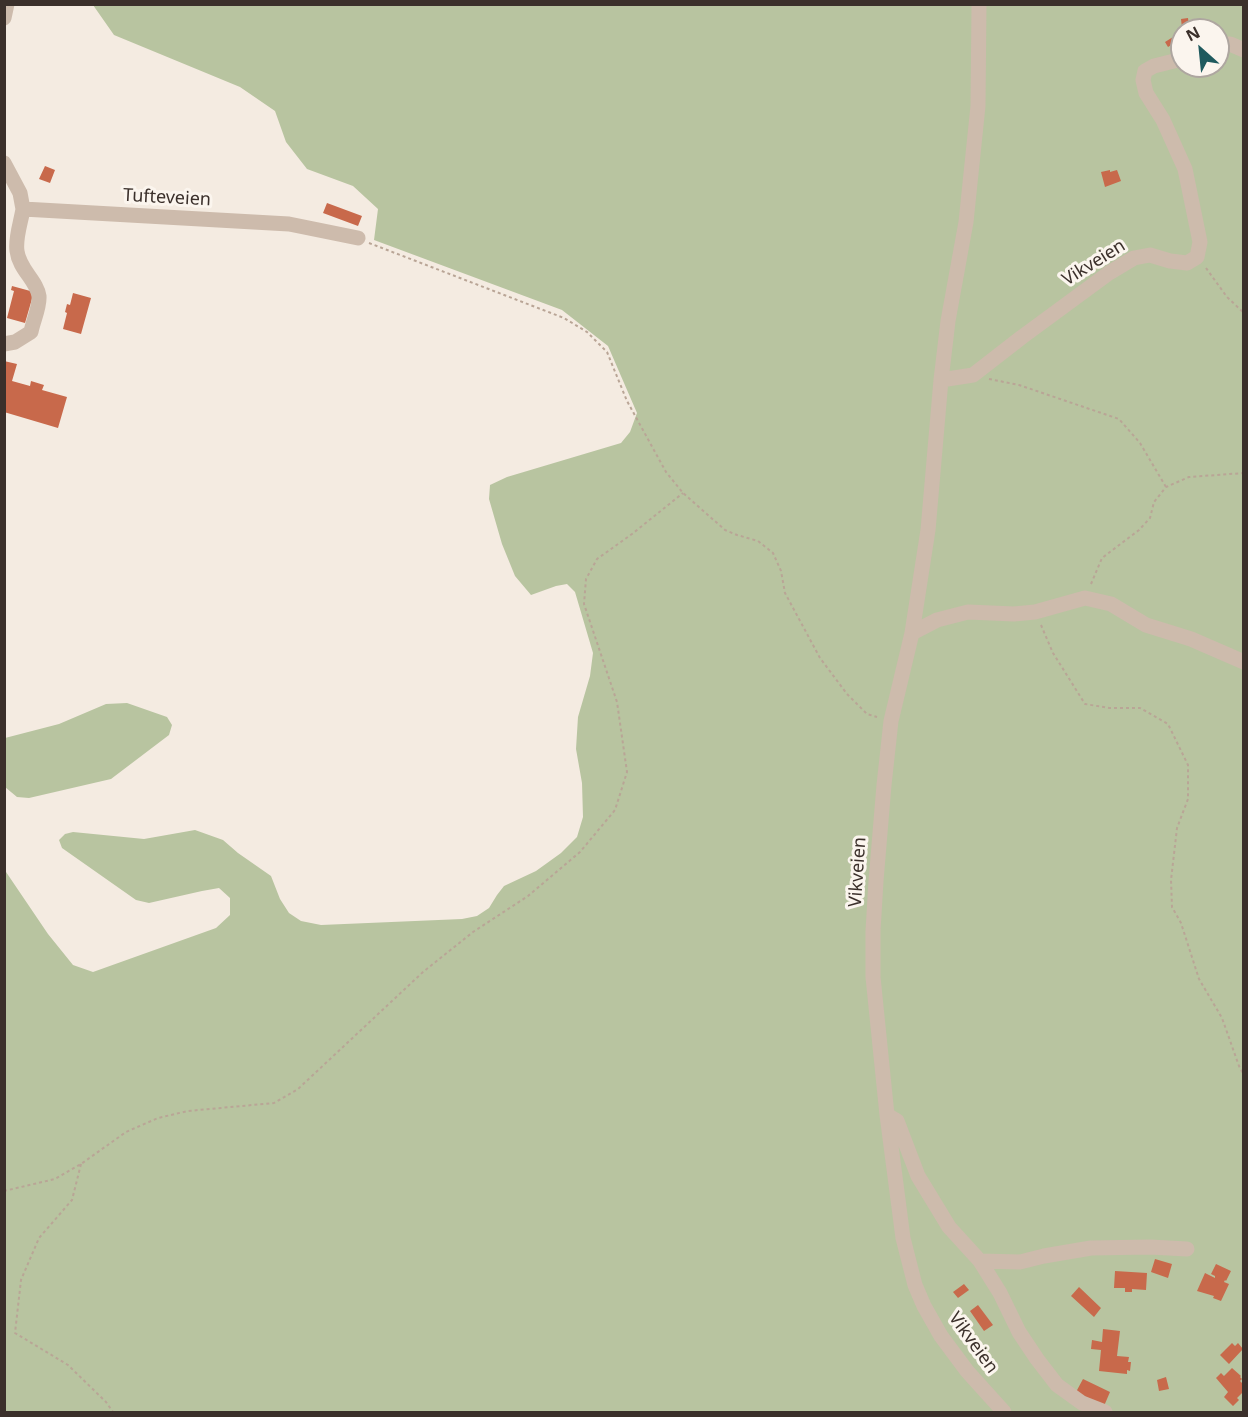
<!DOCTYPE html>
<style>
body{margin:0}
#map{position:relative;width:1248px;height:1417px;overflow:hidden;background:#f4ebe1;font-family:"Noto Sans",sans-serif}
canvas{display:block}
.frame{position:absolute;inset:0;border:6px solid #3b302b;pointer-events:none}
.north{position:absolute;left:1170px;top:18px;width:60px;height:60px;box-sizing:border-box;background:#fbf5ee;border:2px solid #aea6a0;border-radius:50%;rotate:333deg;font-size:16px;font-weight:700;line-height:24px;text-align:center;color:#3b302b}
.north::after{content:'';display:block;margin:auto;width:21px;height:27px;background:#1f5a5e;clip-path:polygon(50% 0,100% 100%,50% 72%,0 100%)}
</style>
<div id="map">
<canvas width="1248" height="1417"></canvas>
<div class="frame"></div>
<div class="north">N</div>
</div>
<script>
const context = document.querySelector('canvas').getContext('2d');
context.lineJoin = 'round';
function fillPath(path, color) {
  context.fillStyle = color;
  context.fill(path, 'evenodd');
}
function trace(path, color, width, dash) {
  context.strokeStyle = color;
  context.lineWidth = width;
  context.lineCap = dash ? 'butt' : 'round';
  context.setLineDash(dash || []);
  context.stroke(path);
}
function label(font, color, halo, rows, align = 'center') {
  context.font = font + ' "Noto Sans",sans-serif';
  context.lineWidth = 6;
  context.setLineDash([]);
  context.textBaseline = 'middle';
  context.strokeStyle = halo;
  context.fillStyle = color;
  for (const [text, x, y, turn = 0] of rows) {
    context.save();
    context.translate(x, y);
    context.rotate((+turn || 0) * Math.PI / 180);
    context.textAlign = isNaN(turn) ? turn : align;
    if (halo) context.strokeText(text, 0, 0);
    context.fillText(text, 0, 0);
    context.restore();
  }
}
const green = new Path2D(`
 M93,5H1243V1412H5L4,869L48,934L73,965L93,972L216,928L230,915V898L219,888L202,891L149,903L136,900L62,848L59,840L65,834L73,832L144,839L195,830L223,840L238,853L271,876L280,899L289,913L301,921L321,925L462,919L477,916L489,908L497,895L504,886L536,871L561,853L577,837L583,817L582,783L576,749L578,717L590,676L593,653L575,592L567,584L556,586L531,595L515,576L502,544L489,499L490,485L507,477L621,443L630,432L637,413L608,346L562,310L374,240L378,209L353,186L307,169L286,142L275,111L240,87L114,35ZM1182,30H1218V66H1182Z
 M127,703L167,717L172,725L169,735L111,779L29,798L17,797L5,787V738L59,724L106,704Z`);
const building = new Path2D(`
 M1188,18L1189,27L1182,28L1181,19Z
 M1173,37L1176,42L1168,47L1165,42Z
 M45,166L55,170L50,183L39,179Z
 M1110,170V172L1117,170L1121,181L1105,187L1101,172Z
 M327,203L362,216L358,226L323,213Z
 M12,286L34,292L25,323L7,318L14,291L11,290Z
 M73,293L91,298L81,334L63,329L67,313L65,312L67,304L70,305Z
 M4,361L17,364L12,381L30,386L31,381L44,385L42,390L67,397L58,428L4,412Z
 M1155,1259L1172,1264L1168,1278L1151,1272Z
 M1216,1264L1231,1271L1226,1281L1225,1280L1224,1282L1229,1284L1221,1301L1213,1298L1214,1296L1197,1291L1205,1273L1215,1278V1276L1211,1274Z
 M1115,1271L1147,1273L1146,1290L1132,1289V1292H1125V1288H1114Z
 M964,1284L969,1290L958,1298L953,1292Z
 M1079,1287L1101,1308L1094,1317L1071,1296Z
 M978,1305L993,1325L984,1331L970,1311Z
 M1103,1329L1120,1331L1117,1356L1129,1357L1128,1362H1131L1130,1371L1127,1370V1374L1099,1371L1101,1350L1091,1349L1092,1340L1102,1342Z
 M1232,1343L1235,1346L1238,1343L1243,1349L1229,1364L1220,1355Z
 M1232,1368L1241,1376L1240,1377L1242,1379L1240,1381L1244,1385V1391L1237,1398L1239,1400L1233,1406L1224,1397L1228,1392L1216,1378L1221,1373L1224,1376Z
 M1166,1377L1169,1389L1159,1391L1157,1380Z
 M1083,1379L1110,1392L1104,1406L1076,1392Z`);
const path = new Path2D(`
 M369,243L564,318L587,332L607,352L627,401L666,472L683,493L725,530L737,535L758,541L773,553L781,571L785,593L820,658L847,694L867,714L877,717
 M1206,268L1227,297L1244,313
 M989,379L1019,385L1119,419L1140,443L1166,487
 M1091,584L1102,558L1139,530L1150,518L1154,502L1166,487L1189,477L1244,473
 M1041,625L1053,653L1085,704L1109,708H1140L1168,724L1188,765V799L1177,828L1171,880L1172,907L1181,923L1199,979L1222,1018L1239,1066L1244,1075
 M81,1164L72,1200L39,1238L21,1280L15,1333L68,1365L106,1402L113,1412
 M4,1191L55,1179L81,1164L126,1132L158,1118L188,1111L274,1103L298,1089L423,972L473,932L528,896L580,852L615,810L627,772L617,702L584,604L586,579L597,559L632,534L683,493`);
const minor = new Path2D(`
 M979,4L978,106L966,222L948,321L941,380L928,530L912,633L891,721L884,785L876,881L873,931V977L887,1115L903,1238L915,1285L924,1306L941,1336L967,1371L1004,1412
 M4,18L7,4
 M1218,46L1230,44L1244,50
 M4,163L20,193L23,209L289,224L358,238
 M4,344L15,342L31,332C33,321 40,307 39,296C37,281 19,269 17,251C15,238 21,222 23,209
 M941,380L973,375L1022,337L1109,273L1134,258L1150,255L1170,261L1187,263L1197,257L1200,242L1185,169L1163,120L1146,93L1143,80L1145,71L1154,66L1182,59
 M912,633L937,620L968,612L1014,614L1035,612L1085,598L1111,604L1146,625L1191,639L1244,662
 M887,1115L897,1121L918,1176L949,1227L980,1261L1000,1293L1019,1332L1037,1359L1057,1385L1082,1403L1105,1412
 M980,1261L1020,1262L1044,1256L1091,1248L1150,1247L1187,1249`);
const streetNames = [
 ["Tufteveien",167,198,3],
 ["Vikveien",1094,263,-32],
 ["Vikveien",858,872,-86],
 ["Vikveien",973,1343,54]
];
fillPath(green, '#b8c4a0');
fillPath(building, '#c8694b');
trace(path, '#b9a596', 2, [3, 3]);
trace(minor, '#cdbbac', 15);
label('18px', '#3b302b', '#fbf5ee', streetNames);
</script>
